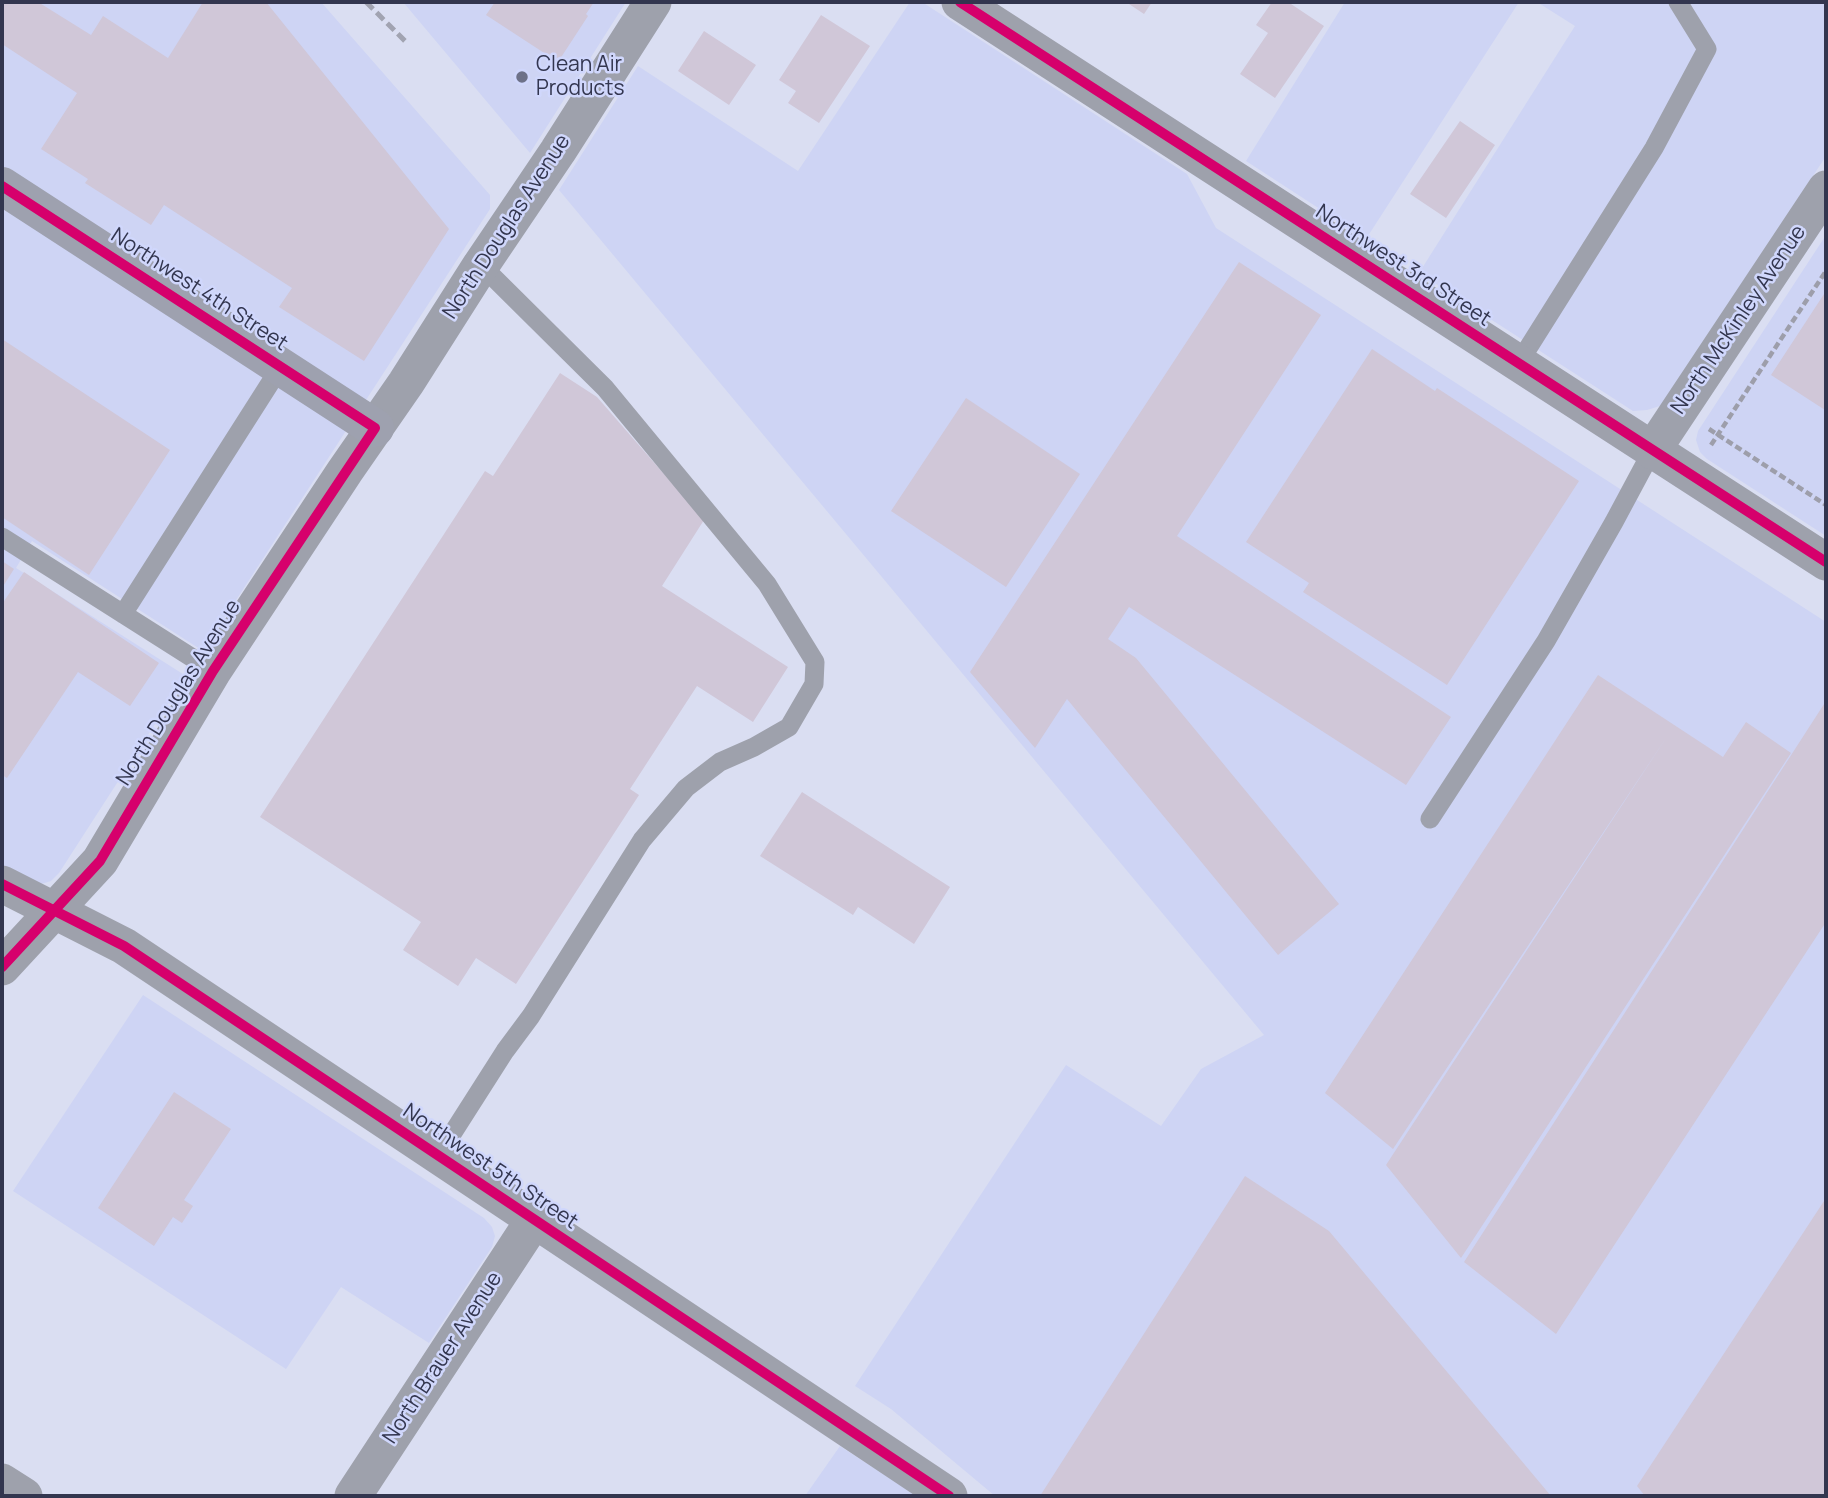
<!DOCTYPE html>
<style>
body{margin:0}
#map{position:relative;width:1828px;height:1498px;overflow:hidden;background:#dadef2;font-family:Manrope,sans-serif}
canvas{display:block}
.frame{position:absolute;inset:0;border:4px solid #33364f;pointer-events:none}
</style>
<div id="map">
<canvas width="1828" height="1498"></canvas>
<div class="frame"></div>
</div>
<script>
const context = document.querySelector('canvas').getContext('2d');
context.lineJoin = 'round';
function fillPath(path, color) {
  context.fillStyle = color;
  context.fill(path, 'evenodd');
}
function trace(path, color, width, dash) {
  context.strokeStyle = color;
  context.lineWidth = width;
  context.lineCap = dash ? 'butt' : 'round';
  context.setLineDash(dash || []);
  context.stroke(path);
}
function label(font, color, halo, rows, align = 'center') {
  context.font = font + ' Manrope,sans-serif';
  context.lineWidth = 5;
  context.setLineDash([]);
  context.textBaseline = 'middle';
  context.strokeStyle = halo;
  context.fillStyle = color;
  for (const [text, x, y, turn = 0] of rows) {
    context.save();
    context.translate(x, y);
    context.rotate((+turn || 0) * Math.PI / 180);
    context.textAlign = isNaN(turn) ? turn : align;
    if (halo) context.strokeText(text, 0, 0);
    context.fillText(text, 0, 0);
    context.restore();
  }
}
const built = new Path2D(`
 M2,2H321L490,195V209L203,651L32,541L16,568L186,676L59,873L51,881L38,885L27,881L2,864Z
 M403,2H626L530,153Z
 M910,2H922L1187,174L1216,228L1826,622V1496H995L891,1409L855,1386L1066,1065L1161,1126L1201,1069L1264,1035L559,190L638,66L798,171Z
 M1345,2H1519L1366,239L1246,161Z
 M1537,2H1826V156L1670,394L1660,406L1647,410L1633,411L1419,273L1575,26Z
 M1826,235V536L1707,459L1700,452L1696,440L1698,431Z
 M143,995L484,1218L492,1227L495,1236L492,1247L429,1343L341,1287L286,1369L13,1191Z
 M840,1446L917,1496H805Z`);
const building = new Path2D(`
 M2,2H38L91,35L103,16L168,58L203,2H266L449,229L364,361L279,307L292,288L164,205L151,225L85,183L88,179L41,149L77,93L2,44Z
 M495,2H594L586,14L588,16L558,62L486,15Z
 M1126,2H1152L1144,14Z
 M1272,2H1288L1324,26L1275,98L1240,74L1268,33L1256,25Z
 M821,15L870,46L819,123L788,103L796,91L779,80Z
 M704,31L756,65L729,105L678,71Z
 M1460,121L1495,145L1446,218L1410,194Z
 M1239,262L1321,315L1177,536L1451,717L1406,785L1129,607L1108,639L1136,658L1339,904L1278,955L1067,699L1035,748L970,672Z
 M1826,291V408L1825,410L1771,375Z
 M2,339L170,450L89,575L2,517Z
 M1372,349L1435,391L1437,388L1579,481L1447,685L1303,592L1309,583L1246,542Z
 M560,373L597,397L704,520L662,586L788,667L753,722L697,686L630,789L639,795L516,984L476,958L458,986L403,950L421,922L260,817L485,471L493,476Z
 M966,398L1080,474L1006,587L891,511Z
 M2,561L14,569L2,588Z
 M24,572L159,663L130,706L78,672L7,778L2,775V604Z
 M1598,675L1723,757L1746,722L1791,753L1461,1258L1386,1165L1666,738L1393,1149L1325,1093Z
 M1826,701V922L1556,1334L1464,1262Z
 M802,792L950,887L914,944L858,907L853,915L760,856Z
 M174,1092L231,1129L184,1200L193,1206L182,1223L173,1217L154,1246L98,1208Z
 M1245,1176L1329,1231L1551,1496H1040Z
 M1826,1198V1496H1645L1637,1486Z`);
const path = new Path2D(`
 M1709,429L1826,505
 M1711,445L1826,271`);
const lane = new Path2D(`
 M1518,364L1654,148L1707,49L1678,2
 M2,537L213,671
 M123,614L281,366
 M1430,819L1546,641L1614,522L1652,451
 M438,1156L505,1051L531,1016L642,840L686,788L720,762L754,747L789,727L814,684L815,662L767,584L605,388L481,265`);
const street = new Path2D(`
 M960,2L1826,562
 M1652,451L1826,189
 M2,884L124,946L949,1496
 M2,967L100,861L213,671L345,471L406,383L481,265L558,151L653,2
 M2,1482L24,1496
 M353,1496L534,1220`);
const secondary = new Path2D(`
 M2,186L375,428`);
const rail = new Path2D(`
 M366,2L407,43`);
const cycleway = new Path2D(`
 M960,2L1826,562
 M2,186L375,428L213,671L100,861L2,967
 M2,884L124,946L949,1496`);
const markers = [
 [522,77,7,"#6d7188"]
];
const poiNames = [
 ["Clean Air",536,65],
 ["Products",536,89]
];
const streetNames = [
 ["North Douglas Avenue",507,227,-57],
 ["Northwest 3rd Street",1403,266,33],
 ["Northwest 4th Street",199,290,33],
 ["North McKinley Avenue",1739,320,-56],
 ["North Douglas Avenue",179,693,-58],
 ["Northwest 5th Street",490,1167,34],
 ["North Brauer Avenue",443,1358,-57]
];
fillPath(built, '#ced4f4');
fillPath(building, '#d0c7d8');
trace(path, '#9d9eaa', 4.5, [7, 3.5]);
trace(lane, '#9ea1ac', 19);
trace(street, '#9ea1ac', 37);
trace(secondary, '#9ea1af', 38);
trace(rail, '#a1a3b1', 5, [10, 5]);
trace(cycleway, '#d6006c', 10);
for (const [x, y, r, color] of markers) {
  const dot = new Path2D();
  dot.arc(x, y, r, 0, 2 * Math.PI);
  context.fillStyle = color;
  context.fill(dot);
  trace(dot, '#d0d7fc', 2.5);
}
label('21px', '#33364f', '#d0d7fc', poiNames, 'left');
label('21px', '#33364f', '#d0d7fc', streetNames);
</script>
